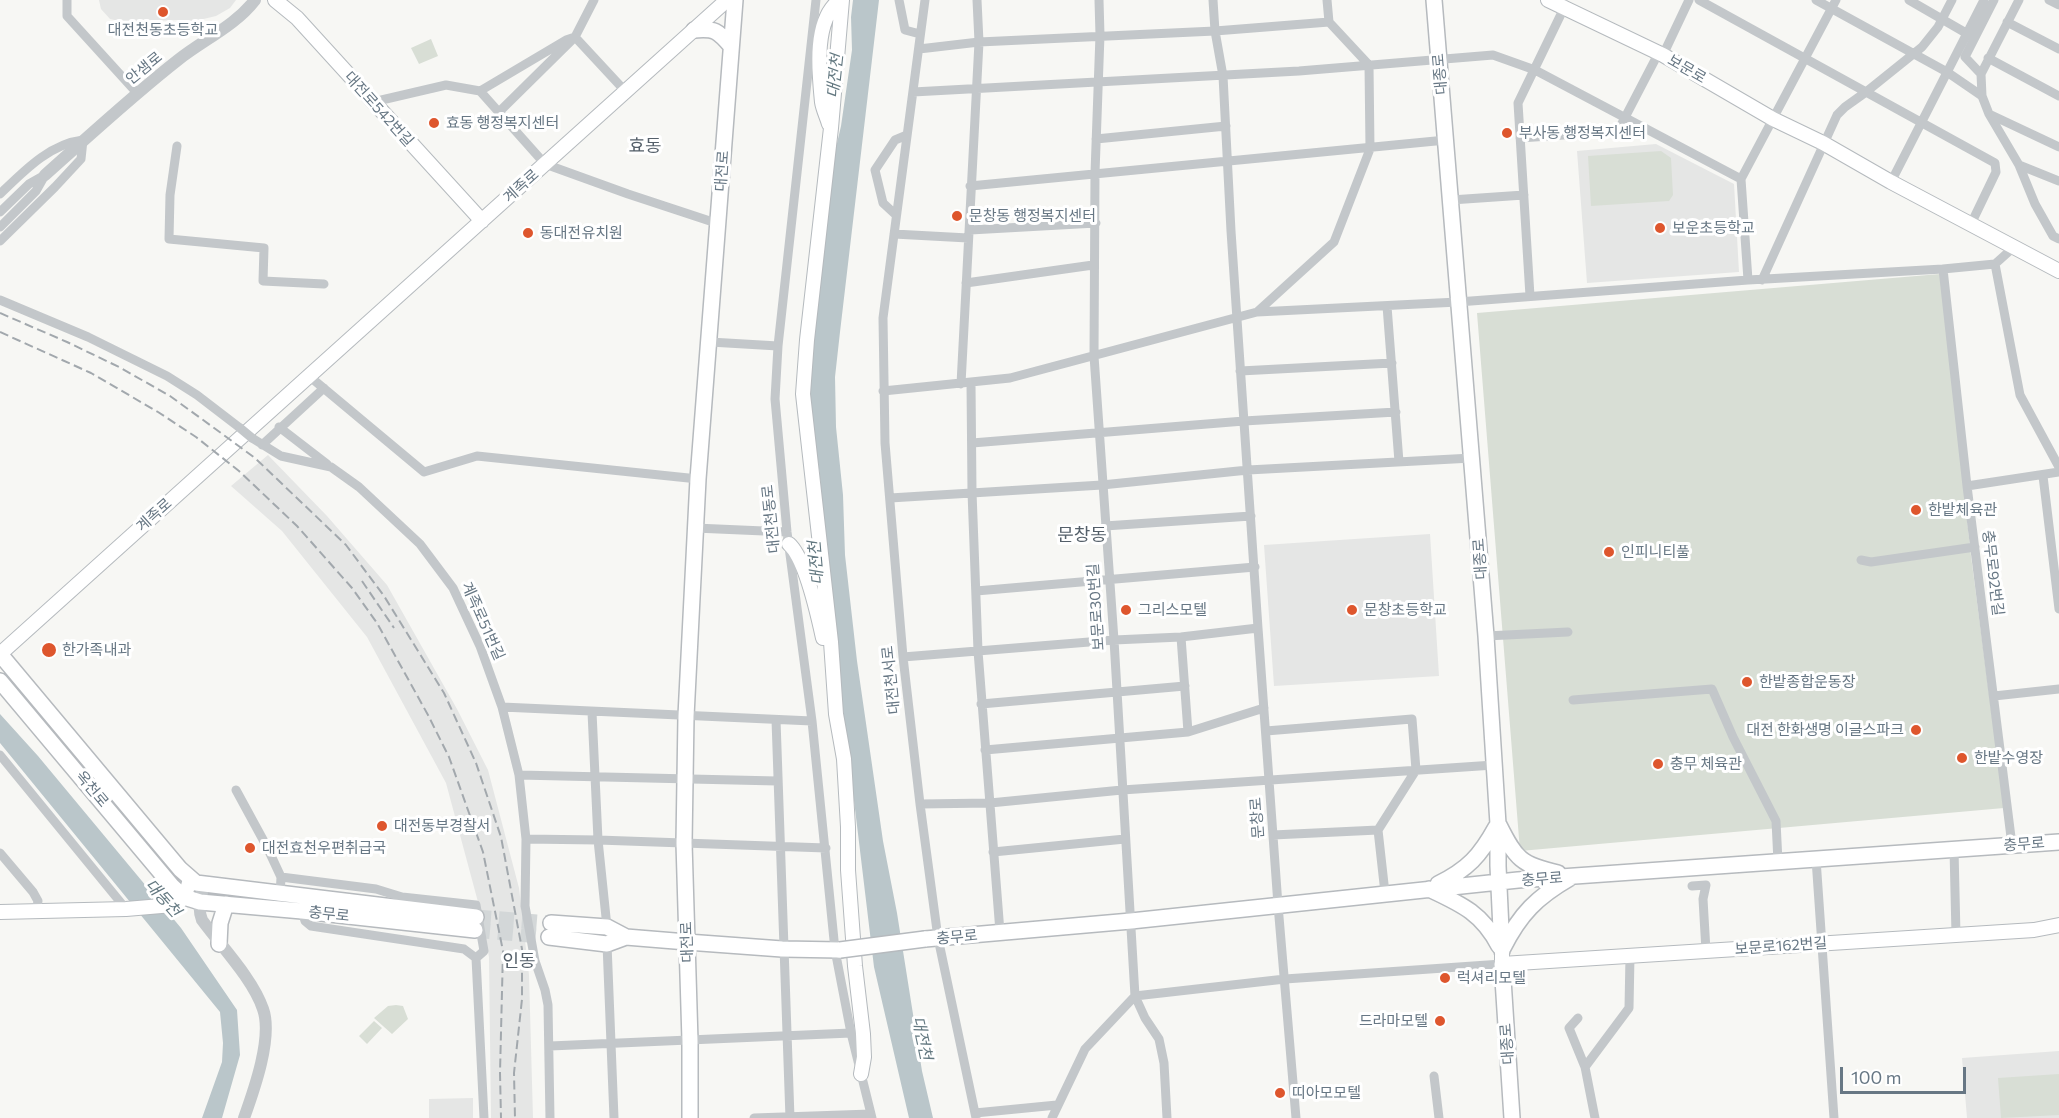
<!DOCTYPE html>
<meta charset="utf-8">
<style>
body{margin:0}
#map{position:relative;width:2059px;height:1118px;overflow:hidden;background:#f7f7f4;font-family:Commissioner,sans-serif}
canvas{display:block}
.scale{position:absolute;left:1840px;top:1067px;width:126px;height:27px;box-sizing:border-box;border:3px solid #677784;border-top:0;padding-left:8px;font-size:18px;line-height:21px;white-space:nowrap;color:#677784;-webkit-text-stroke:4px #fff;paint-order:stroke}
</style>
<div id="map">
<canvas width="2059" height="1118"></canvas>
<div class="scale">100 m</div>
</div>
<script>
const context = document.querySelector('canvas').getContext('2d');
context.lineJoin = 'round';
function fillPath(path, color) {
  context.fillStyle = color;
  context.fill(path, 'evenodd');
}
function trace(path, color, width, dash) {
  context.strokeStyle = color;
  context.lineWidth = width;
  context.lineCap = dash ? 'butt' : 'round';
  context.setLineDash(dash || []);
  context.stroke(path);
}
function label(font, color, halo, rows, align = 'center') {
  context.font = font + ' Commissioner,"Noto Sans KR",sans-serif';
  context.lineWidth = 6;
  context.setLineDash([]);
  context.textBaseline = 'middle';
  context.strokeStyle = halo;
  context.fillStyle = color;
  for (const [text, x, y, turn = 0] of rows) {
    context.save();
    context.translate(x, y);
    context.rotate((+turn || 0) * Math.PI / 180);
    context.textAlign = isNaN(turn) ? turn : align;
    if (halo) context.strokeText(text, 0, 0);
    context.fillText(text, 0, 0);
    context.restore();
  }
}
const built = new Path2D(`
 M99,0H236L230,8L216,16L195,21L176,20L123,22L110,19L101,9Z
 M1656,144L1734,184L1739,272L1587,283L1577,151Z
 M268,455L327,516L387,585L457,709L488,770L519,888L529,975L533,1118H491L489,957L478,902L446,783L367,637L282,531L231,486Z
 M1430,534L1439,676L1274,686L1264,545Z
 M2059,1051V1118H1967L1962,1058Z
 M473,1098V1118H429V1099Z`);
const green = new Path2D(`
 M431,39L438,56L419,64L411,48Z
 M1661,151L1671,158L1673,195L1669,201L1591,206L1588,156Z
 M1940,274L1971,556L2004,808L1520,851L1477,313Z
 M396,1005L403,1006L408,1019L392,1034L374,1018L388,1006Z
 M374,1021L382,1028L367,1044L359,1036Z
 M2059,1074V1115L2001,1118L1998,1078Z`);
const water = new Path2D(`
 M853,0H879L840,332L835,377L836,427L843,495L845,555L857,661L883,841L897,913L922,1071L933,1118H909L874,967L843,709L819,468L813,437L809,385L831,169L841,126L852,50L851,17Z
 M0,714L38,756L181,928L237,1010L240,1055L222,1118H202L222,1062L223,1043L220,1012L0,743Z`);
const primaryTunnel = new Path2D(`
 M476,917L551,923
 M475,930L549,937`);
const minor = new Path2D(`
 M67,0V16L137,93
 M816,0L778,346L775,399L787,532L812,721L835,950L851,1033L872,1118
 M899,0L905,30L920,34
 M925,0L883,318L885,443L903,657L920,804L938,938L976,1118
 M1099,0L1100,35L1095,173L1094,356L1114,640L1135,996L1145,1018L1159,1039L1164,1063L1167,1118
 M1213,0L1215,31L1223,76L1231,231L1258,628L1278,905L1296,1118
 M1699,0L1995,163L1996,172L1971,224
 M1816,0L1947,72L1982,96
 M1909,0L1966,33
 M2019,0L1981,74L1982,96L1989,114L2019,165L2035,204L2053,236L2059,239
 M2049,0L2059,5
 M2007,22L2059,49
 M919,49L979,42L1215,31L1329,22
 M1663,55L1689,0
 M1988,58L2059,96
 M1981,74L1965,57L1994,0
 M480,91L545,164L628,194L719,224
 M913,92L1299,71L1493,55L1535,70L1741,179L1748,280
 M373,102L446,85L480,91L566,40L575,37L594,0
 M499,112L575,37L626,92
 M1989,114L2059,147
 M1520,138L1607,132L1619,129L1658,54
 M1096,139L1226,126
 M177,146L170,195L169,239L264,248L263,281L324,284
 M2019,165L2059,181
 M1741,179L1836,0
 M1891,182L1984,0
 M970,186L1446,140
 M0,194C23,172 49,144 83,140L81,159L55,187L0,241
 M1451,200L1524,195
 M0,212L29,184L45,175
 M896,215L883,203L875,170L895,140L907,135
 M0,227L36,191L45,175
 M970,230L1096,223
 M894,234L968,238
 M1995,264L2020,395L2059,467
 M1943,269L1967,486L2012,845
 M1762,280L1837,115L1845,107L1866,92L1922,47L1938,27L1952,0
 M966,283L1093,265
 M1530,296L1518,103L1564,8L1563,2
 M0,300L88,337L167,376L197,395L240,428
 M1387,306L1399,462
 M1257,312L1334,242L1370,149L1369,65L1329,22L1327,0
 M710,342L778,346
 M1240,371L1392,363
 M309,376L424,472L477,456L698,479
 M971,383L972,492L978,651L1000,932
 M961,384L979,42L977,0
 M883,391L1010,378L1257,312L1458,302L1748,280L1943,269L1995,264L2014,247
 M279,427L327,464
 M252,438L281,456L331,467L359,487L420,544L453,588L480,646L502,707L519,775L526,839L525,906L535,961L545,990L548,1005L550,1118
 M972,443L1244,421L1396,412
 M262,445L324,388
 M2043,476L2059,609
 M1967,486L2059,472
 M890,498L1102,485L1248,470L1472,458
 M1105,526L1251,516
 M695,528L787,532
 M1861,560L1871,562L1975,547
 M976,591L1255,567
 M1486,636L1568,632
 M1181,637L1188,732
 M903,657L1114,640L1181,637L1258,628
 M1994,696L2059,689
 M1573,700L1712,689L1733,737L1776,821L1778,862
 M981,704L1185,686
 M502,707L812,721
 M592,712L598,840L607,927
 M776,720L790,1118
 M1266,731L1412,719L1416,770L1378,830
 M985,750L1188,732L1264,708
 M0,755L126,909
 M519,775L777,781
 M236,790L267,847L281,877L280,897
 M920,804L990,803L1122,790L1494,765
 M1378,830L1385,893
 M1273,835L1378,830
 M526,839L598,840L826,848
 M1954,849L1956,935
 M993,852L1125,839
 M0,853L33,892L38,901L36,912
 M1816,859L1834,1118
 M281,877L376,889L402,897L476,905L484,951L476,958L484,1118
 M1692,886L1706,885L1703,899L1706,951
 M302,911L305,921L311,926L464,949L476,958
 M607,944L614,1118
 M1578,1018L1569,1028L1585,1067L1595,1118
 M550,1046L851,1033
 M1585,1067L1629,1008L1630,956
 M1434,1076L1439,1118
 M975,1113L1057,1105
 M754,1118L871,1114
 M1052,1118L1085,1049L1135,996L1285,979L1502,964`);
const tertiary = new Path2D(`
 M45,175C89,136 132,96 178,60C203,40 235,26 255,0
 M204,884C201,897 197,907 202,920C221,946 253,979 263,1009C273,1037 254,1090 244,1118`);
const secondary = new Path2D(`
 M275,0L297,18L482,221
 M842,0L831,128L807,340L803,394L831,642L836,714L844,759L848,827V870L855,966L863,1034L864,1057L861,1074
 M1548,0L1663,55L1773,119L1823,143L1891,182L2059,271
 M829,124C827,117 823,109 822,102C819,72 813,20 840,0
 M789,544C805,558 818,615 823,638
 M0,654L727,0
 M0,912L126,909L173,905C185,901 187,890 190,879
 M1502,955V964L2034,930L2059,925`);
const primary = new Path2D(`
 M1434,0L1486,636L1498,824V866L1502,951
 M694,30C715,28 718,31 731,46
 M0,654L180,869L196,883L476,917
 M0,681L172,886L184,897L200,902L302,911L475,930
 M1499,825C1516,859 1521,865 1558,873
 M1438,884C1468,869 1480,856 1496,827
 M1429,889C1461,904 1482,913 1499,946
 M551,923L607,927L626,937L687,942L782,949L840,950
 M549,937L607,944L626,937
 M925,939L1131,921L1518,880L2059,842
 M219,944L220,923L226,904
 M1503,948C1520,914 1537,897 1570,878
 M1502,964L1512,1118
 M690,1118V1041L684,843L686,716L698,479L735,0`);
const rail = new Path2D(`
 M0,313L67,342L119,367L170,396L210,425L255,458L346,545L384,596L444,693L476,763L501,837L522,949V999L514,1073L515,1118
 M0,332L91,373L158,412L196,437L239,471L297,526L352,588L377,623L428,715L449,757L483,852L503,951L500,1073L501,1118
 M362,581L394,628`);
const minorBridge = new Path2D(`
 M240,428L252,438`);
const primaryBridge = new Path2D(`
 M840,950L925,939`);
const markers = [
 [163,12,6,"#de562d"],
 [434,123,6,"#de562d"],
 [1507,133,6,"#de562d"],
 [957,216,6,"#de562d"],
 [1660,228,6,"#de562d"],
 [528,233,6,"#de562d"],
 [1916,510,6,"#de562d"],
 [1609,552,6,"#de562d"],
 [1126,610,6,"#de562d"],
 [1352,610,6,"#de562d"],
 [49,650,8,"#de562d"],
 [1747,682,6,"#de562d"],
 [1916,730,6,"#de562d"],
 [1962,758,6,"#de562d"],
 [1658,764,6,"#de562d"],
 [382,826,6,"#de562d"],
 [250,848,6,"#de562d"],
 [1445,978,6,"#de562d"],
 [1440,1021,6,"#de562d"],
 [1280,1093,6,"#de562d"]
];
const poiNames = [
 ["대전천동초등학교",163,30,"center"],
 ["효동 행정복지센터",446,123],
 ["부사동 행정복지센터",1519,133],
 ["문창동 행정복지센터",969,216],
 ["보운초등학교",1672,228],
 ["동대전유치원",540,233],
 ["한밭체육관",1928,510],
 ["인피니티풀",1621,552],
 ["그리스모텔",1138,610],
 ["문창초등학교",1364,610],
 ["한가족내과",62,650],
 ["한밭종합운동장",1759,682],
 ["대전 한화생명 이글스파크",1904,730,"right"],
 ["한밭수영장",1974,758],
 ["충무 체육관",1670,764],
 ["대전동부경찰서",394,826],
 ["대전효천우편취급국",262,848],
 ["럭셔리모텔",1457,978],
 ["드라마모텔",1428,1021,"right"],
 ["띠아모모텔",1292,1093]
];
const streetNames = [
 ["안샘로",144,68,-39],
 ["보문로",1687,69,30],
 ["대종로",1440,74,-95],
 ["대전로542번길",379,109,48],
 ["대전로",722,171,-86],
 ["계족로",521,186,-42],
 ["계족로",154,515,-42],
 ["대전천동로",771,519,-96],
 ["대종로",1480,559,-94],
 ["충무로92번길",1993,573,83],
 ["보문로30번길",1096,607,-94],
 ["계족로51번길",483,621,66],
 ["대전천서로",891,680,-96],
 ["옥천로",92,789,50],
 ["문창로",1257,818,-94],
 ["충무로",2024,844,-4],
 ["충무로",1542,879,-4],
 ["충무로",329,914,6],
 ["충무로",957,937,-5],
 ["대전로",687,942,-92],
 ["보문로162번길",1781,946,-4],
 ["대종로",1507,1044,-94]
];
const waterNames = [
 ["대전천",835,76,-84],
 ["대전천",816,563,-95],
 ["대동천",163,898,48],
 ["대전천",922,1038,78]
];
const quarterNames = [
 ["효동",645,146],
 ["문창동",1082,535],
 ["인동",519,961]
];
fillPath(built, '#e5e6e5');
fillPath(green, '#d8ded5');
fillPath(water, '#bac6ca');
trace(primaryTunnel, '#d3d7d8', 15, [15, 8]);
trace(secondary, '#b5babe', 16);
trace(primary, '#b6babe', 18);
trace(minor, '#c3c7ca', 9);
trace(tertiary, '#c3c7ca', 12);
trace(secondary, '#fff', 14);
trace(primary, '#fff', 15);
trace(rail, '#a2a8ad', 2, [9, 4.5]);
trace(primaryBridge, '#b6babe', 18, []);
trace(minorBridge, '#c3c7ca', 9);
trace(primaryBridge, '#fff', 15);
for (const [x, y, r, color] of markers) {
  const dot = new Path2D();
  dot.arc(x, y, r, 0, 2 * Math.PI);
  context.fillStyle = color;
  context.fill(dot);
  trace(dot, '#fff', 2);
}
label('15px', '#677784', '#fff', poiNames, 'left');
label('15px', '#677784', '#fff', streetNames);
label('italic 16px', '#637880', '#fff', waterNames);
label('18px', '#55606a', '#fff', quarterNames);
</script>
